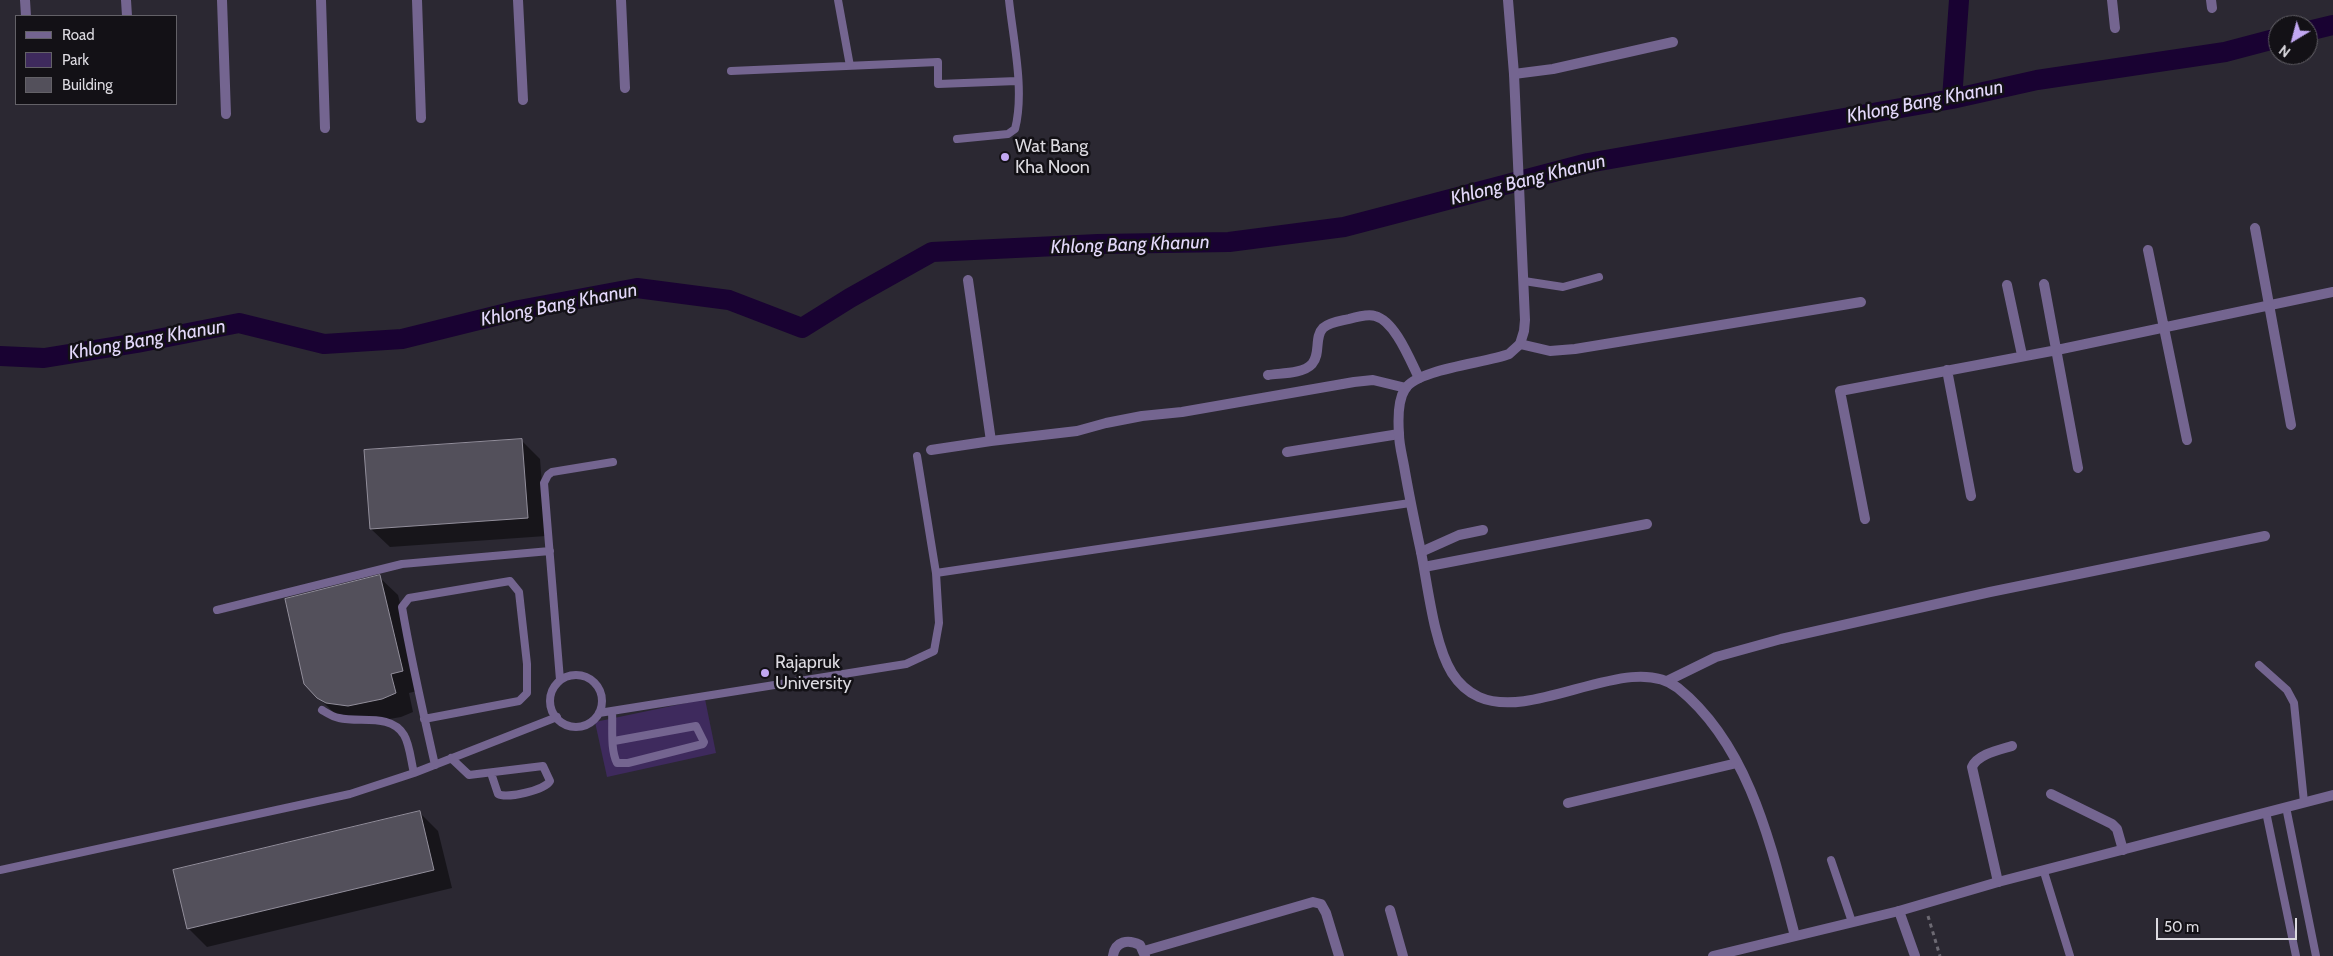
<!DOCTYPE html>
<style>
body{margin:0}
#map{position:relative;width:2333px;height:956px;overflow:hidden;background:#2b2832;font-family:Cabin,sans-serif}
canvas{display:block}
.legend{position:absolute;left:15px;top:15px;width:162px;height:90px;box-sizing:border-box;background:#131116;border:1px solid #636167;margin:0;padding:6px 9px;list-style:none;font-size:15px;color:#dcdae0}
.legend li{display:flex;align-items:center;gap:10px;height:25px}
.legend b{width:25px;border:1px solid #636167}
.north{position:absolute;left:2268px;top:15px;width:50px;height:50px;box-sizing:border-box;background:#131116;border:1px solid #636167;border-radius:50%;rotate:217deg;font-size:14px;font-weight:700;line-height:20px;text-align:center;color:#dcdae0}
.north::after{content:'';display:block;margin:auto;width:18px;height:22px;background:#c2a8f2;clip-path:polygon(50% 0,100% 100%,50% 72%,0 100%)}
.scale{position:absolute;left:2156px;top:918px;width:141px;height:22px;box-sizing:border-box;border:2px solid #dcdae0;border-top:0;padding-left:6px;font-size:15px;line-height:18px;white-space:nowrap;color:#dcdae0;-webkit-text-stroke:4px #131116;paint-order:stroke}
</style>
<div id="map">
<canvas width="2333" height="956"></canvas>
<ul class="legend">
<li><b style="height:6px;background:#746590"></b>Road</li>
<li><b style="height:14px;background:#3e2a5d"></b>Park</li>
<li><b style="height:14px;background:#53505b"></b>Building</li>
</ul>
<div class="north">N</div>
<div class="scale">50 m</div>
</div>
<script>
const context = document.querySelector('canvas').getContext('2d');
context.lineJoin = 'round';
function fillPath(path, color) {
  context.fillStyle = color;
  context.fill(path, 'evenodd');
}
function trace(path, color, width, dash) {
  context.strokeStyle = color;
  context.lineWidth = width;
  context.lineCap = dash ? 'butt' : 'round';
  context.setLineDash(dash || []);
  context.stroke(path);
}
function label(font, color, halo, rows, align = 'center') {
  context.font = font + ' Cabin,sans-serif';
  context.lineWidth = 5;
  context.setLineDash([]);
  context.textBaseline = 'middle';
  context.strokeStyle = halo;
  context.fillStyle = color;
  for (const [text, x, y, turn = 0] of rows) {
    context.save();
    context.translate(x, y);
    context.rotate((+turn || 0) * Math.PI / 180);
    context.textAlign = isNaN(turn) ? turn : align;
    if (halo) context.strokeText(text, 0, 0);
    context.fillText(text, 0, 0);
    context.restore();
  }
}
const green = new Path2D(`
 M705,699L716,753L607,777L595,722Z`);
const shadow = new Path2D(`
 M521,440L540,459L546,536L390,547L371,529Z
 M379,577L398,595L421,690L409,693L413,712L401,717L367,723L337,716L318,697Z
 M419,812L438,831L452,888L207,947L188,928Z`);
const canal = new Path2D(`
 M2308,31L2333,25
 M1952,99L1959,0
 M0,356L44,358L137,343L239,323L324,344L402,339L519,310L637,288L729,300L802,328L850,298L932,252L1098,244L1229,242L1344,227L1588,163L1952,99L2037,80L2225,52L2278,38`);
const building = new Path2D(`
 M522,439L528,518L370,529L364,450Z
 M380,575L403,671L391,674L396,693L382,699L348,706L326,703L317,698L304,684L285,599Z
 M420,811L434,870L187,929L173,870Z`);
const path = new Path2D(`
 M1928,916L1940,956`);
const service = new Path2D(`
 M838,0L850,66
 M731,71L938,62V84L1017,81
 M957,139L1008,134L1015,129C1025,91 1013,39 1009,0
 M1524,281L1563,287L1599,277
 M936,573L1410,503
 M217,610L402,564L550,551
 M2259,665L2287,690L2294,703L2304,802
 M550 701a26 26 0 1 1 52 0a26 26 0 1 1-52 0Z
 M560,680L544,483L548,475L552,472L613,462
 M322,710C327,713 333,717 339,718C360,723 391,713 404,735C410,745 411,762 414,773
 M612,711C613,726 610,749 617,763H628L703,744L704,742L696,726L614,741
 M599,713L906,664L934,651L939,623L936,573L917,456
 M424,719L519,701L527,693V664L519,592L510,581L409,598L402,607C411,660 423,712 435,765
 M451,758L469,775L543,766L550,781C545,790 507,799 498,794L491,773
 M2286,807L2316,956
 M2266,812L2296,956
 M1831,860L1852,922
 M0,870L350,794L414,773L557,717
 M2044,872L2070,956`);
const minor = new Path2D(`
 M25,0L26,16
 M126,0L127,16
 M222,0L226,114
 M321,0L325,128
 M417,0L421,118
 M518,0L523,100
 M621,0L625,88
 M2112,0L2115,28
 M2211,0L2212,8
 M1514,74L1553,69L1673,42
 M2255,228L2291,425
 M2148,250L2187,440
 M968,280L991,441
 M2044,284L2078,468
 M2007,285L2022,355
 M1520,344L1550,351L1575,349L1861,302
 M1947,370L1971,496
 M1268,375C1280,373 1303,374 1312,364C1321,354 1314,337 1323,328C1330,322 1341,321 1349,319C1356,317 1368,314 1375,316C1395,321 1410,360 1419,378
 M931,450L991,441L1077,431L1106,423L1142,416L1182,412L1354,382L1373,380L1406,388
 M1287,452L1399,434
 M1865,519L1840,391L2057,350L2333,292
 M1421,552L1459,535L1483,530
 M1424,567L1647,524
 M1667,681L1716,657L1781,639L1990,592L2265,536
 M2051,794L2112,824L2117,829L2123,850
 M1568,803L1737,763
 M1998,882L1972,767C1978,754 1999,750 2012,746
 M1390,910L1403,956
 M1899,911L1915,956
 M1144,951L1313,902L1321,904L1326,913L1339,956
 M1113,956C1115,941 1128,939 1140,945L1145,956`);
const tertiary = new Path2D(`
 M1508,0L1514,74L1525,320L1524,331L1520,344L1509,354C1486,363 1417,369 1405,389C1398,400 1398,420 1399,434C1399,444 1402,455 1404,466C1409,495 1415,524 1421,552C1428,587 1434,644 1452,673C1459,684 1468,692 1479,697C1535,722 1630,650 1678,688C1751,747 1772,850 1795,936
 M1713,956L1899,911L1998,882L2333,795`);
const markers = [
 [1005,157,5,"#c2a8f2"],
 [765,673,5,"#c2a8f2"]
];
const poiNames = [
 ["Wat Bang",1015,147],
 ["Kha Noon",1015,168],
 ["Rajapruk",775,663],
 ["University",775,684]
];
const waterNames = [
 ["Khlong Bang Khanun",1925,102,-11],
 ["Khlong Bang Khanun",1528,180,-14],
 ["Khlong Bang Khanun",1130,245,-2],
 ["Khlong Bang Khanun",559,305,-11],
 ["Khlong Bang Khanun",147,340,-10]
];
fillPath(green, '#3e2a5d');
fillPath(shadow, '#0007');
trace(canal, '#190232', 20);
fillPath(building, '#53505b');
trace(building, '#928e9b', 1);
trace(path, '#6d6a73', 3, [4, 4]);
trace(service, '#746590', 8);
trace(minor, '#746590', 10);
trace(tertiary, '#746590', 10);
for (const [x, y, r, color] of markers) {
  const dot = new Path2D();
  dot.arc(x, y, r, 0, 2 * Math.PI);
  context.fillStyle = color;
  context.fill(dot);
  trace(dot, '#131116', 2);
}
label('18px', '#dcdae0', '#131116', poiNames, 'left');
label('italic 19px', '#e4d9fb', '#131116', waterNames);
</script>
